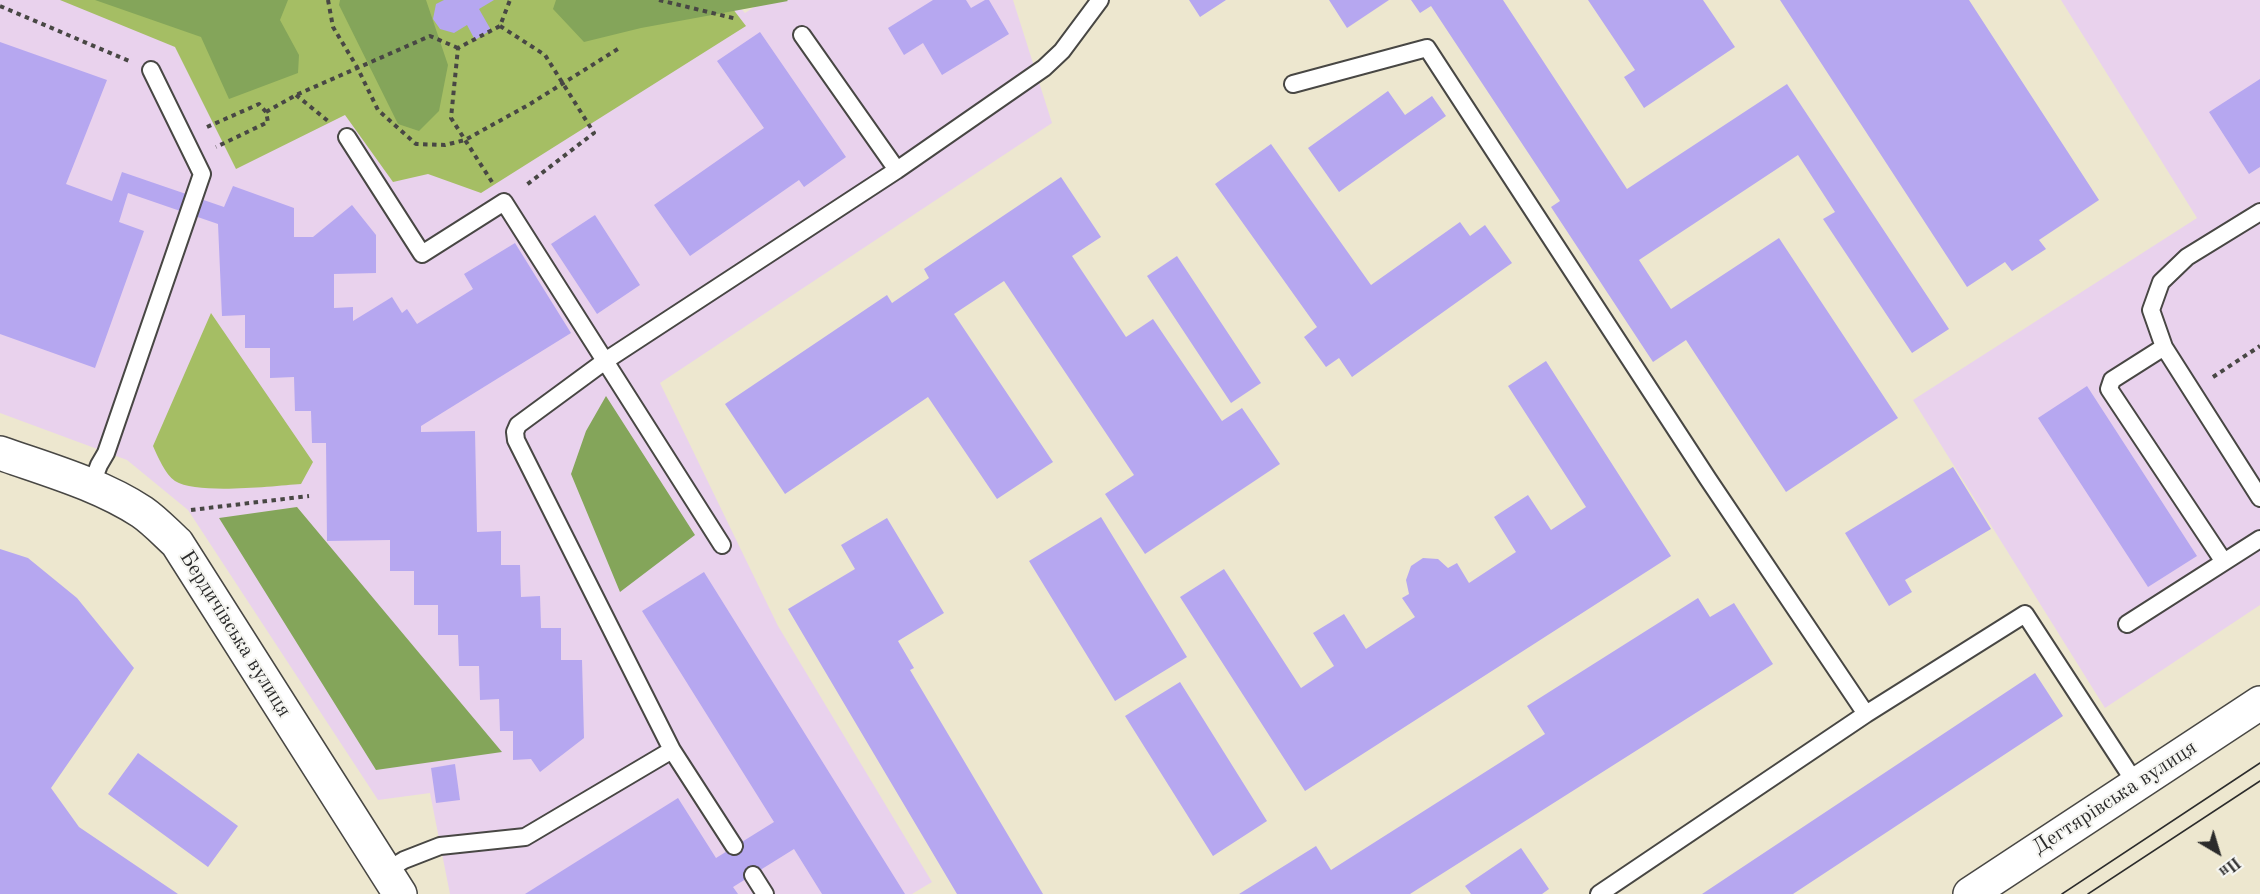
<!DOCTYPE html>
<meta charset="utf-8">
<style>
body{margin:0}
#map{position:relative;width:2260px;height:894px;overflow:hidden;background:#ede7cf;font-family:"Old Standard TT",serif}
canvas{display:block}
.north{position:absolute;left:2188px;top:822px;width:60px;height:60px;-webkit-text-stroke:4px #f6f6f2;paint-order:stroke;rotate:142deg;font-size:16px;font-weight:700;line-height:24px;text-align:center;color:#2b2b2b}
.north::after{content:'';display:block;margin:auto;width:21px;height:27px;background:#2b2b2b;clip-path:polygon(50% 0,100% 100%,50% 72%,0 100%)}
</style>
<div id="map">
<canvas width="2260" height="894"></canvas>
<div class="north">Пн</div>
</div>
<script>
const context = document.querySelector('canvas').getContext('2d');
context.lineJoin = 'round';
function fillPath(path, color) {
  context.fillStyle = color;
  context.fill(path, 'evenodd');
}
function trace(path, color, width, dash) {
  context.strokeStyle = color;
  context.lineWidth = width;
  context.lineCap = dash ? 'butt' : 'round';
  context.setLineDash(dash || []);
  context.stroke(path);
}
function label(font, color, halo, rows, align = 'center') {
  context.font = font + ' "Old Standard TT",serif';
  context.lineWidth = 4.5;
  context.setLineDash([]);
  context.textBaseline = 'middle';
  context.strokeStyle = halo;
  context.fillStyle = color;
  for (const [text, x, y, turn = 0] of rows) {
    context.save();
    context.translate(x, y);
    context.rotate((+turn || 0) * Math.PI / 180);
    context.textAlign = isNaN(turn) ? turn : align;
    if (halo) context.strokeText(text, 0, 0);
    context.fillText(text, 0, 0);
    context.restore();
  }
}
const built = new Path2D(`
 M0,0H733L745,13L765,0H1013L1052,123L660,383L778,626L932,882L912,894H450L430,793L378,800L188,510L127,460L0,413Z
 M2061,0H2260V605L2105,708L1913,400L2197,218Z`);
const green = new Path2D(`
 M60,0H726L746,26L481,193L428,174L393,182L345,115L236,169L175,47Z
 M211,313L313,462L301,484C273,486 197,495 175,481C165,474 158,457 153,446Z`);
const forest = new Path2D(`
 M95,0H288L280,20L299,55L298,73L229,99L201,37Z
 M340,0H426L448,65L439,111L419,131L398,124L339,5Z
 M556,0H787L788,1L641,28L584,42L553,9Z
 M606,396L695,535L620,592L571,474L586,431Z
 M297,507L502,752L376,770L219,518Z`);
const building = new Path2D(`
 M444,0H494L479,9L491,30L475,40L467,25L454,33L440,29L433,19L436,4Z
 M933,0H966L971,8L985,0H989L1009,34L942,75L923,43L904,55L888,28Z
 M1189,0H1226L1200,17Z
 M1329,0H1389L1347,28Z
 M1411,0H1503L1627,189L1787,84L1949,329L1912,353L1823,219L1835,212L1798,155L1639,260L1671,309L1779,238L1898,418L1786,492L1686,340L1653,362L1551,207L1560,201L1431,6L1420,13Z
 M1588,0H1703L1735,47L1644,108L1624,77L1635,70Z
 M1780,0H1969L2099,200L2039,240L2046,249L2012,271L2005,262L1967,287Z
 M760,32L846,157L804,187L799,180L690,256L654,205L764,128L717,61Z
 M0,42L107,80L66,184L112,201L122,172L224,207L233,186L294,208V237H313L352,205L376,235V273L334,274V308L353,307V321L392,297L402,313L407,309L417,324L473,289L464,274L515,243L571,333L421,426V432L475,431L477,532L501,531V565H520L521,597L540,596L541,628H561V660H582L584,738L540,772L531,759L513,760V731H500L499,699L480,700L479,666H459L458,635H438V605H414V571H390V540L327,541L326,443H312L311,411H295L294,377L270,378V348H245V315L222,316L218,224L128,193L119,222L144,231L95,368L0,334Z
 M2260,79V167L2249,174L2209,112Z
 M1388,91L1405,115L1432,96L1446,116L1339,192L1308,148Z
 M1271,144L1371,285L1460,222L1470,236L1485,225L1512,263L1352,377L1339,358L1326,367L1304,337L1317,327L1215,184Z
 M1061,177L1101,237L1072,256L1126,337L1153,319L1222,421L1242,408L1280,464L1145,554L1105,494L1134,475L1004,281L954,314L1053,462L997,499L928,397L785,494L725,404L887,295L892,303L929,278L924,269Z
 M595,215L640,285L597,314L551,244Z
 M1177,256L1261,383L1231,403L1147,276Z
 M1546,361L1671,556L1305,791L1180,597L1224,569L1301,688L1334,666L1313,633L1344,614L1366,649L1415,617L1402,598L1409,594L1406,580L1411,566L1423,558L1438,559L1448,568L1457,563L1469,583L1516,552L1494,517L1528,495L1551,530L1586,507L1508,386Z
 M2087,386L2197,556L2148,587L2038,418Z
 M1953,467L1991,529L1905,580L1912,592L1889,606L1845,533Z
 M1101,517L1187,657L1115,701L1029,561Z
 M887,518L944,613L898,641L914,668L910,670L1043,894H957L788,609L855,569L841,545Z
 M0,549L28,558L77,598L134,668L51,788L79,827L178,894H0Z
 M704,572L905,894H822L794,849L733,887L738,894H525L678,798L716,858L774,822L642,611Z
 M1698,598L1710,617L1734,603L1773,664L1410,894H1239L1316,846L1331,870L1545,734L1527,706Z
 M2035,673L2063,716L1793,894H1702Z
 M1180,682L1267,821L1213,856L1125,716Z
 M138,753L238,826L208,867L108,794Z
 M455,764L460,800L436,803L431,768Z
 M1521,848L1549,889L1542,894H1471L1465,886Z`);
const path = new Path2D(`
 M328,0L333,27L357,67L378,110L416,144L445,145L465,140L530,104L621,47
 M659,0L737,19
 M0,6L129,61
 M500,26L545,55L594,133L525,186
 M296,95L328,121
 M266,112L296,95L430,36L458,48
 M207,127L259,104L266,112L268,122L216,147
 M492,182L451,118L458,48L500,26L510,0
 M2213,377L2260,346
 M191,510L309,496`);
const lane = new Path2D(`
 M802,35L897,170
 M1293,84L1427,48L1708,479L1866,714
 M347,137L422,254L504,202L722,545
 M2260,212L2187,257L2161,282L2151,310L2164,347L2260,498
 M2164,347L2112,380L2109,389L2224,562
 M91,486L99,465L106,453L202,174L151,70
 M2127,624L2260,539
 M734,846L672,750L516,440L515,432L518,425L605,361L897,170L1044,68L1062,51L1100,0
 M386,871L404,860L440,846L525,837L672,750
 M753,875L765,894
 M1599,894L1866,714L2025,614L2136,784`);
const street = new Path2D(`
 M0,453C48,470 99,484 142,512C155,521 166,533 177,543L400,894`);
const secondary = new Path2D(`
 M1970,894L2260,703`);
const tram = new Path2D(`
 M2062,894L2260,763
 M2088,894L2260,781`);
const streetNames = [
 ["Бердичівська вулиця",235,634,58],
 ["Дегтярівська вулиця",2115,798,-33]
];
fillPath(built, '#e9d2ed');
fillPath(green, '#a5be64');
fillPath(forest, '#84a55a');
fillPath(building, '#b6a7f0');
trace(lane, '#484744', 20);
trace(street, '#484744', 36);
trace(secondary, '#484744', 36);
trace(path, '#484744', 4, [4.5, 4.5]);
trace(lane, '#fff', 16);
trace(street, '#fff', 33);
trace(secondary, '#fff', 33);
trace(tram, '#2b2b2b', 1.5);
label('21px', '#2b2b2b', '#f6f6f2', streetNames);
</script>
